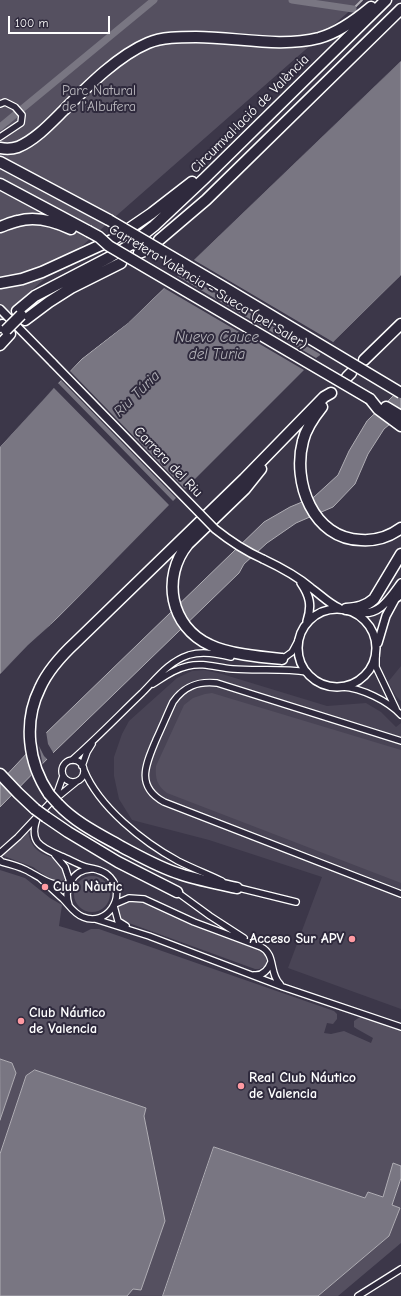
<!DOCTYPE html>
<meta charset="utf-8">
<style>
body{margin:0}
#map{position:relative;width:401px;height:1296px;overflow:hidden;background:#3c3749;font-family:"Comic Neue",sans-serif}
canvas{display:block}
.scale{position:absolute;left:8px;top:16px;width:102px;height:18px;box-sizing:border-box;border:2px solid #fff;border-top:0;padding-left:5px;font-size:12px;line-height:14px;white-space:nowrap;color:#fff;-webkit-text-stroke:3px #2f2a3d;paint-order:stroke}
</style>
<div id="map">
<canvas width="401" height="1296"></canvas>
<div class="scale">100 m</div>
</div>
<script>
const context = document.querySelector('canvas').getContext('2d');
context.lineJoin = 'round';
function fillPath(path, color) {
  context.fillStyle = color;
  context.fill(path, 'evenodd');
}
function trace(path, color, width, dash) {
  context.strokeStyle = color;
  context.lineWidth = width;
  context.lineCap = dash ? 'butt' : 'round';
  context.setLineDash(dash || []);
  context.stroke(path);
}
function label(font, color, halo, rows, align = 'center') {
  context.font = font + ' "Comic Neue",sans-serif';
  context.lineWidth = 4;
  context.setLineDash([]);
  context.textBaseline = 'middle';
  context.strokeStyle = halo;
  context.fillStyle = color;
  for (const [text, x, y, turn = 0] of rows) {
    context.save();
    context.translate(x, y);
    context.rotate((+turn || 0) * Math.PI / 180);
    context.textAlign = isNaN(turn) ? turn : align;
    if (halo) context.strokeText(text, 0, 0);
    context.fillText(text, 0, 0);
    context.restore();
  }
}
const built = new Path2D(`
 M401,666V701L396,696L388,682Z
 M204,670L222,674L327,706L366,703L381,712L396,727L401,723V1009L288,968L322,877L209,840L132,820L119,799L114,776V757L122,734L129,721L177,678L192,671Z`);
const green = new Path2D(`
 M0,0H362L25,296L0,321Z
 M212,693L401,750V883L167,793C157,786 155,778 156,766L184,705L193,698L205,694Z
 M28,831C33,861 54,851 63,867C64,870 64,874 65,877L64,880L60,881L51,880L33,867L4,856V853L19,841Z
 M0,870L25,878L50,898L62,905L59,926L83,933L91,929H99L334,1011L337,1014V1019L333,1024L327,1023L324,1033L331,1034L344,1031L371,1043L373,1038L357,1029L354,1027V1021L360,1017L401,1030V1166L393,1164L383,1197L365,1198L214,1147L163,1296H127L133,1289L141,1290L144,1116L146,1108L26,1076L0,1154V1120L16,1073L12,1063L0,1059Z
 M74 894a18 18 0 1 1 36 0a18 18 0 1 1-36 0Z
 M135,900C150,901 164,912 177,918C206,931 235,941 264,952C267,957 267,960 265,966L259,969H255L126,922C120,919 117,914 119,907L125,903Z
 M401,1178V1243L338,1296H318L389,1236L400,1208L392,1205Z`);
const water = new Path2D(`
 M401,61V275C267,407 135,543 0,674V447L41,401L82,359L128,323Z
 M401,389V415L384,429L368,454L355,484L333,507L296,523L267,543L244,564L239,573L54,752L0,807V782L45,734L264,522L290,507L314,497L338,475L349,451L367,421Z
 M0,1059L12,1063L16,1073L0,1120Z
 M35,1070L146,1108L144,1116L165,1221L141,1290L133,1289L127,1296H0V1154L26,1076Z
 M214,1147L365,1198L368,1192L383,1197L393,1163L401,1166V1178L392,1205L400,1208L389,1236L318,1296H163Z`);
const pier = new Path2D(`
 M401,59V61L194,260L333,342L401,275V278L211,466L61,618L0,676V674L28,645L59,617L169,505L54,388L0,447V444L39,400L81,357L127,321ZM181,273L320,354V355L316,358L177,276ZM164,288L304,370L185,489L70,371L82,358L128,323ZM61,380L176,498L173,501L58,383Z
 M46,731L48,744L54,754L48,760L44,756L39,746L43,766L32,777L26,752Z`);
const stream = new Path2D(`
 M353,9L362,0`);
const canal = new Path2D(`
 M292,0L353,9
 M0,127L154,0`);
const street = new Path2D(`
 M0,104L5,102L15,107L22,115L21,123L0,137
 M376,656V667L396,709
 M281,660L292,652L299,639
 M153,684C164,677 174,669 188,666C204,662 217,668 233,669C258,671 282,668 307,672
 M342,687C362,688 388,701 401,715
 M401,741L217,683C198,681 184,686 173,702C167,715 162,727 156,740C146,764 135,786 164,802L401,894
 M62 771a11 11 0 1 1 22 0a11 11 0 1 1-22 0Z
 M72,760C96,739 119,715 142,693C157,678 168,662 189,655C203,651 217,654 231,657
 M82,766L87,752L92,744
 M84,770C99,807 143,842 178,861C192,868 207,874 222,881
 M56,796L63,776
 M38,816C28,841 39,847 61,856C69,859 77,864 86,867C94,869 104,870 110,877C128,897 106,927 83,917C74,914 69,905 63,899C55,892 48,885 40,878
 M0,853L18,837L49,804L76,782
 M55,855L65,867L70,882
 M0,860L2,862C10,864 18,866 26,870C40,877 53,889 70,883
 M235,887L296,902
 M177,892L210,916L244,938
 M115,904L129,898L144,899L194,922L261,947C276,954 269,974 280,984
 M69,905C63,888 73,870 91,869
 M114,906L118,921L126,926
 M95,919L149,936L283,987L401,1027
 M254,975C263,976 268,970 271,962
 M358,1296L401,1269`);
const secondary = new Path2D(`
 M0,309L53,363
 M263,559C280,567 297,576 311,588C321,595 328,603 339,608
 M301,583C310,596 312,606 307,621
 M298 648a39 39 0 1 1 78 0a39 39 0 1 1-78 0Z
 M358,612C379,617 390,598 401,583
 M378,643L386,616L399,592`);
const highway = new Path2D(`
 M0,148C6,149 12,149 18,147C35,140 50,124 63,111C86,88 117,56 148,43C162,37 180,37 196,37C237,37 279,48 319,38C337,33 358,18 371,7
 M0,162L109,220
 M0,184L88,231
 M0,227C6,225 12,222 18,221C35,216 56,222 71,229
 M159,240L206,200L401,9
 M139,253L144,251
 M0,283L22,279L42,272L114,239L152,213L192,182
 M17,311L35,296L110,257L130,245L154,226L205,178L386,0
 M25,320L49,302L71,288L121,263
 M0,327L2,325
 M0,345L10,334
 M364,360L401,324
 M347,377L351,373
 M370,399L378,409L401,426
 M322,407C314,417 306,428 303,441C292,482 313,539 361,540C376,541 389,537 401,528
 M386,407L401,416
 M261,469L245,489L188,544C161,577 170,627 210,645C228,654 261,657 282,659
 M397,596L401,591
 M346,609C357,608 365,607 374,599L401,554
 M0,774L18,793L35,809
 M49,794C28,763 23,722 40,688C48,670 62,655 76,642L244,479L324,397L331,393
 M58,804C76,823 99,834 122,847C141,857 160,868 180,874C198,880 218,884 237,888
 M46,817L68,832L118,862L177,892`);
const secondaryBridge = new Path2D(`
 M53,363L215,529C230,541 245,551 263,559`);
const highwayBridge = new Path2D(`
 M109,220L227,289L401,393
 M88,231L99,237L109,246L370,399
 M6,330L21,315
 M49,794L58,804
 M35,809L46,817`);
const markers = [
 [45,887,4,"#ff9aa2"],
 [352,939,4,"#ff9aa2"],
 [21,1021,4,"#ff9aa2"],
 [241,1086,4,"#ff9aa2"]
];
const parkNames = [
 ["Parc Natural",99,91],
 ["de l'Albufera",99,107]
];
const streetNames = [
 ["Circumval·lació de València",250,114,-45],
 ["Carretera València - Sueca (pel Saler)",208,287,31],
 ["Carrera del Riu",168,462,46]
];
const poiNames = [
 ["Club Nàutic",53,887],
 ["Acceso Sur APV",344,939,"right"],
 ["Club Náutico",29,1013],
 ["de Valencia",29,1029],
 ["Real Club Náutico",249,1078],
 ["de Valencia",249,1094]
];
const waterNames = [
 ["Nuevo Cauce",217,338],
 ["del Turia",217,355],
 ["Riu Túria",137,394,-45]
];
fillPath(built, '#494455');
fillPath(green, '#555060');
fillPath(water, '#797682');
trace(water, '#afadb4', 1);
fillPath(pier, '#3c3749');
trace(stream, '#afadb4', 2);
trace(canal, '#797682', 7);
trace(street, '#fff', 8);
trace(secondary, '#fff', 10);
trace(highway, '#fff', 13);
trace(street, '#2f2a3d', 5.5);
trace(secondary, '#2f2a3d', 7);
trace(highway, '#2f2a3d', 10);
trace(secondaryBridge, '#fff', 10, []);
trace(highwayBridge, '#fff', 13, []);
trace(secondaryBridge, '#2f2a3d', 7);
trace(highwayBridge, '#2f2a3d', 10);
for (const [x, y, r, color] of markers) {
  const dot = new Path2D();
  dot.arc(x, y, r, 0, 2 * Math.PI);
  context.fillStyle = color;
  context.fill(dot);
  trace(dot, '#2f2a3d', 1.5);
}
label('14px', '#bbb9bf', '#2f2a3d', parkNames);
label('14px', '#fff', '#2f2a3d', streetNames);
label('bold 14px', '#fff', '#2f2a3d', poiNames, 'left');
label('italic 15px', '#b5b4ba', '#2f2a3d', waterNames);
</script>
